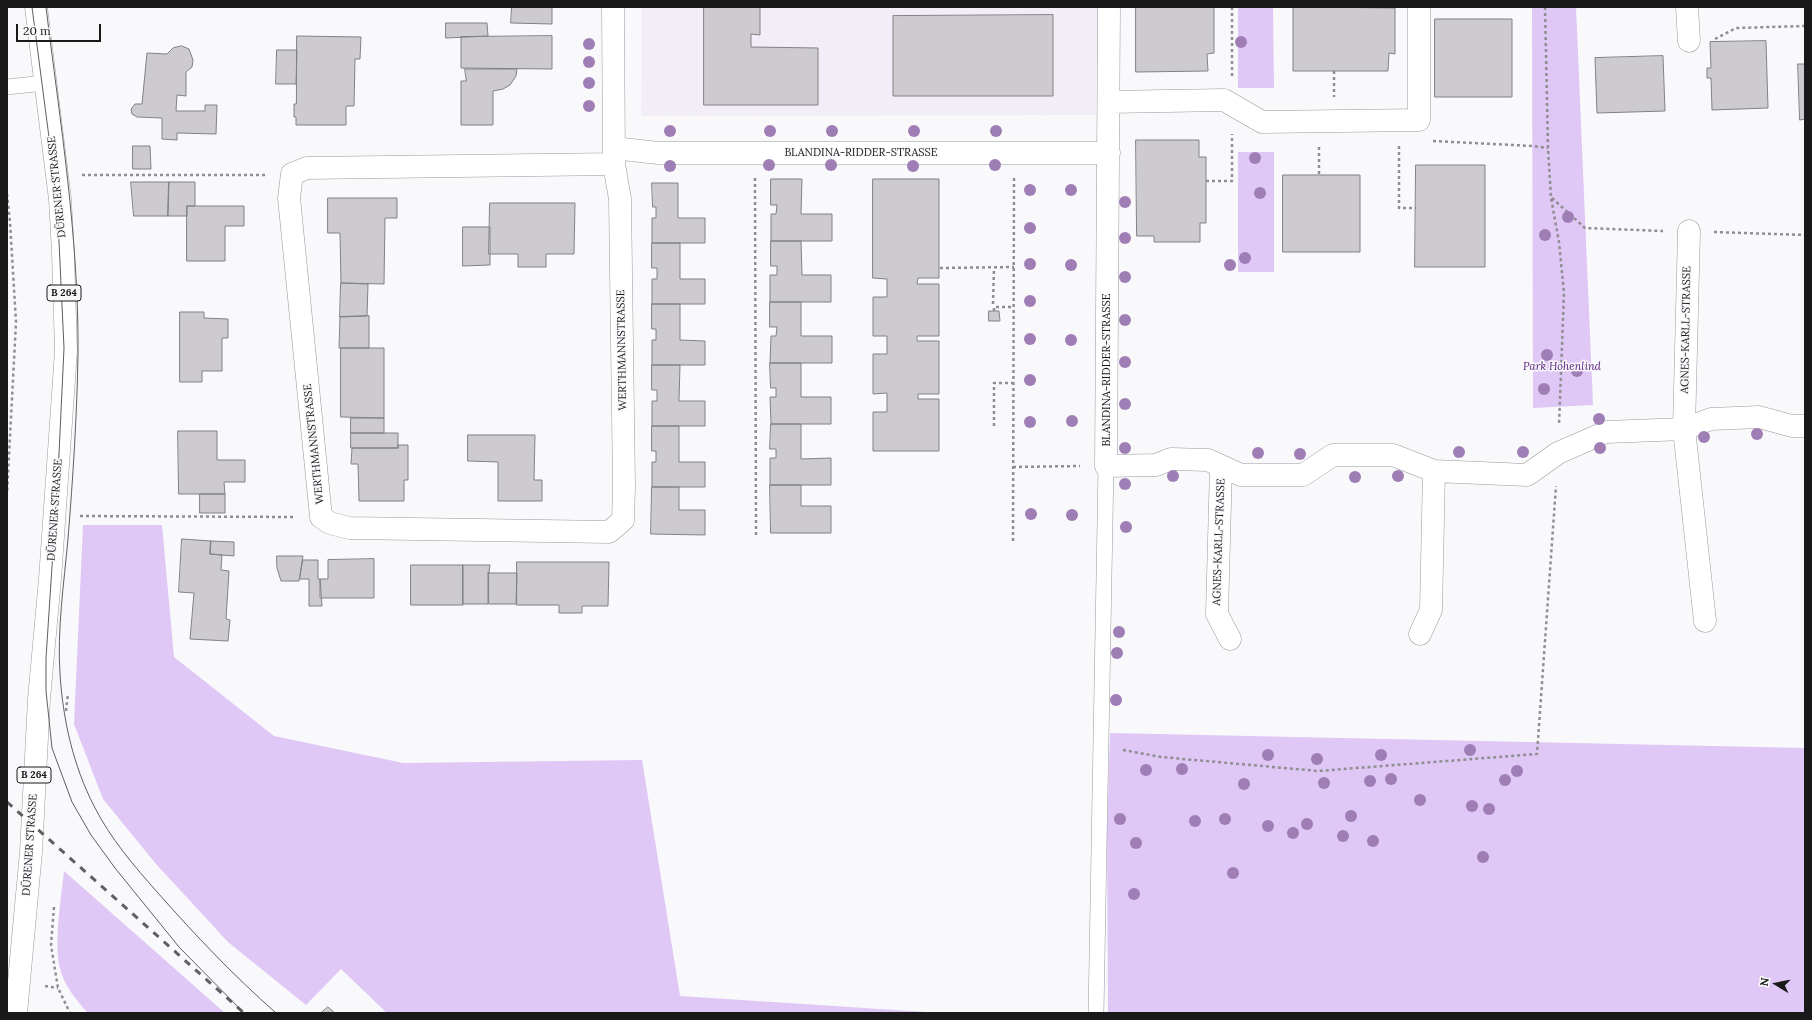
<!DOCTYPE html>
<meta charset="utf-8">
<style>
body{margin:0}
#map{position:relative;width:1812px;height:1020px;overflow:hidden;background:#f9f8fb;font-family:Lora,serif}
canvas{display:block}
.frame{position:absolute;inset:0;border:8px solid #19191a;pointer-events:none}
.north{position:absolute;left:1756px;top:964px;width:40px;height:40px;-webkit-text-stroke:3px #f9f8fb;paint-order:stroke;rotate:280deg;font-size:11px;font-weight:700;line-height:16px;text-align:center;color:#19191a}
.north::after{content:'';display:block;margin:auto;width:14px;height:18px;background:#19191a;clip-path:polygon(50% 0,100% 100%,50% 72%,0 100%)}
.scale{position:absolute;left:16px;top:24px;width:85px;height:18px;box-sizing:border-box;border:2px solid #19191a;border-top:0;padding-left:5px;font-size:12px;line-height:14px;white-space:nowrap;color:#19191a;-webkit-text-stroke:3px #f9f8fb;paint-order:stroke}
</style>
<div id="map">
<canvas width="1812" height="1020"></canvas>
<div class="frame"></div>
<div class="north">N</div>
<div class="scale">20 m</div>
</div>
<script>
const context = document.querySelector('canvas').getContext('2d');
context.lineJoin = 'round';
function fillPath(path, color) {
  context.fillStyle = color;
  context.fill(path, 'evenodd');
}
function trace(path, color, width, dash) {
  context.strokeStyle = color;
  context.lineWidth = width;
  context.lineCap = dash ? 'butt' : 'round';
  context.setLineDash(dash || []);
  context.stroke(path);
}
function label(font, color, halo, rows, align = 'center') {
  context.font = font + ' Lora,serif';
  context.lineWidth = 3;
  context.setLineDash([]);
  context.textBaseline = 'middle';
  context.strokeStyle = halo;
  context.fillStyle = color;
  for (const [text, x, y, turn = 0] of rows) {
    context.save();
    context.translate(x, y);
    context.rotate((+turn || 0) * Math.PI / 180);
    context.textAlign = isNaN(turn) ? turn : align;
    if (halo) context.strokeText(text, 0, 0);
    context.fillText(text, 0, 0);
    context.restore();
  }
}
const built = new Path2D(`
 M642,7H1098L1096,115L641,116Z`);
const green = new Path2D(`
 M1238,7H1273L1274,88H1238Z
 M1532,7H1576L1593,405L1533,408Z
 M1238,152H1274V272H1238Z
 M83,525H162L174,657L274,736L403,763L642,760L680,996L941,1013H387L341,969L306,1005L228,942L156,864L103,799L74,724Z
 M1110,733L1805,748V1013H1108L1107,833Z
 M64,871L225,1013H88C77,1001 66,988 61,972C53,947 61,899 64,871Z`);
const building = new Path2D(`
 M512,7H552V24L511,23Z
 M704,7H760V35L751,34V47L818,48V105H704Z
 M1136,7H1214V53L1207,54L1208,71L1136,72Z
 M1309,7L1395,8V54L1389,53L1388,71H1293V8Z
 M1053,15V96H893V16Z
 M1435,19H1512V97H1435Z
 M446,23H487L488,36L446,38Z
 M297,36L361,37L360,59H355L354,106H346V125H296V117H294V104H296Z
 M552,36V69L461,68V37Z
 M1766,41L1768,108L1712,110L1711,78H1707V68H1711L1710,42Z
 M182,46L189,49L193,60L192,67L186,72V96L177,95L176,111H205V105H217L216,134L177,133V140L162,139V118L137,117L132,114L131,109L135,104H142L147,53L167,54L173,48Z
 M277,50H297L296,84H276Z
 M1663,56L1665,111L1597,113L1595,58Z
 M1798,64H1805V119L1800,120Z
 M465,69H517L516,76L510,85L503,89L493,91V125H461V81H466Z
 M1136,140H1199V157H1206V223H1200V242H1154V236H1137Z
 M133,146H150L151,169H133Z
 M1416,165H1485V267H1415Z
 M1283,175H1360V252H1283Z
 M771,179H802L801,214H832V241H771V214H776L777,205H771Z
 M873,179H939V278H918L917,284H939V336H917V341H939V394H918V399H939V451H873V412H887V393L873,394V354H887V336H873V297H887V279L873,278Z
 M131,182H169L168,216H134Z
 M169,182H195V206H187V216H168Z
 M652,183H678V218H705V243H652V218H656V207H653Z
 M328,198H397V218H385L384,284L341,283L340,233H328Z
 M490,203H575L574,254H546V267H518V254H489Z
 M187,206H244V226H225V261H187Z
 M463,227H490V265L463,266Z
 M771,241H801L802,275H831V302H770V275H777V266H771Z
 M652,243H680V279H705V304H652V279H657V268H652Z
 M341,283L368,284L367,316L340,317Z
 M770,302H801V336H832V363H770L771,336H776L777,327H770Z
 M652,304H680V340L705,341V365H652V340H656V329H652Z
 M989,311H999L1000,321H989Z
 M180,312H204V318L228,319V338H222V371H202V382H180Z
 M369,316V348H339L340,317Z
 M341,348H384V418L341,417Z
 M770,363H801V397H831V424H771L770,397H776V388H771Z
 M652,365H680L679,401H705V426H652V401H657V390H652Z
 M351,418H384V433H351Z
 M771,424H801V459L831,458V485H770V458H776V449H770Z
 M652,426H679V462H705V487H652V462H656V451H652Z
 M178,431H217V460H245V482H224L225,494H179Z
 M351,433H398V448H351Z
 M468,435H535L534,480H542V501H498V462L468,461Z
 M398,445H408V480H404V501H359L358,464H351L352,448H398Z
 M770,485H801V506H831V533H771Z
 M652,487H679V510H705V535L651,534Z
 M200,494H225V513H200Z
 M182,539L211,541L210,554L222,555L221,570L229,571L226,619L230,620L228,641L190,639L194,593L179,592Z
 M211,541L234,542V556L210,554Z
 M277,556H303L299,581H281L277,568Z
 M374,559V598H320V579H328V560Z
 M303,560H318V579H320L322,606H309V579H300Z
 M517,562H609L608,606H582V613H559V605H517Z
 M411,565H463V605H411Z
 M463,565H490L489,573L488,572V604H463Z
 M489,573H517L516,604H489Z
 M328,1007L335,1013H321Z`);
const path = new Path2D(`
 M1232,7V77
 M1545,7L1548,148L1551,198L1559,242L1564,293L1559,425
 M1715,39L1736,28L1805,26
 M1334,71V97
 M1433,141L1533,146L1548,148
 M1399,146V208H1416
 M1319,147V175
 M82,175H265
 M755,178L756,535
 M1206,181H1232V134
 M7,194L10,222L16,322L7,494
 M1552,198L1585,228L1663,231
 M1714,232L1805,235
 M940,268L1014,267
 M993,304L994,268
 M994,311V307H1014
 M994,426V383H1013
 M1013,467L1080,466
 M80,516L295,517
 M1013,541L1014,178
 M66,711L68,694
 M1123,750L1161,757L1318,771L1537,754L1556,486
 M54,907L51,945L58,988L70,1013
 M45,986L58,988`);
const lane = new Path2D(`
 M7,87L44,83
 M1096,1013L1106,466`);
const street = new Path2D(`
 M613,7L614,164L620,199L624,486L623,520L609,532L349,528L330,523L321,517L289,198L292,174L307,168L614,164
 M1109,7L1106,466L1156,465L1171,459L1208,460L1241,475H1303L1333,455H1393L1434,471L1527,475L1558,453L1606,432L1684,429L1711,419L1759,417L1792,426H1805
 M1687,7L1689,41
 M1109,102L1224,100L1262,122L1419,120V7
 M614,148L658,153H1109
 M1689,231L1684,429L1705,621
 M1221,466L1217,614L1230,639
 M1420,634L1431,610L1434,471`);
const primary = new Path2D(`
 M16,1013L31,852L39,699L50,579L66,351L63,252L60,199L36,7`);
const tram = new Path2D(`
 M32,7L53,168L58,220L64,348L58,475L46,658V691L52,748L72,802L91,835L115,868L179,947L244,1013
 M46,7C60,122 79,237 78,354C77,415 73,477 68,539C64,583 57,630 60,674C63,720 73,765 94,806C110,838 134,866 158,893C195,935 234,976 276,1013`);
const rail = new Path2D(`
 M7,802L244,1013`);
const trees = [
 [1241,42],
 [589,44],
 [589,62],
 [589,83],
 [589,106],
 [670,131],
 [770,131],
 [832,131],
 [914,131],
 [996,131],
 [1255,158],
 [769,165],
 [831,165],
 [995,165],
 [670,166],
 [913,166],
 [1030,190],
 [1071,190],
 [1260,193],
 [1125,202],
 [1568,217],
 [1030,228],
 [1545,235],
 [1125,238],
 [1245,258],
 [1030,264],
 [1071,265],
 [1230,265],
 [1125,277],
 [1030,301],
 [1125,320],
 [1030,339],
 [1071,340],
 [1547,355],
 [1125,362],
 [1577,371],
 [1030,380],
 [1544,389],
 [1125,404],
 [1599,419],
 [1072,421],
 [1030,422],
 [1757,434],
 [1704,437],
 [1125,448],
 [1600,448],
 [1459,452],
 [1523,452],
 [1258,453],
 [1300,454],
 [1173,476],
 [1398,476],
 [1355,477],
 [1125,484],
 [1031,514],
 [1072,515],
 [1126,527],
 [1119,632],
 [1117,653],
 [1116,700],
 [1470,750],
 [1268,755],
 [1381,755],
 [1317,759],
 [1182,769],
 [1146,770],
 [1517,771],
 [1391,779],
 [1505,780],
 [1370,781],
 [1324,783],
 [1244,784],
 [1420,800],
 [1472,806],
 [1489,809],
 [1351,816],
 [1120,819],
 [1225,819],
 [1195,821],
 [1307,824],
 [1268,826],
 [1293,833],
 [1343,836],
 [1373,841],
 [1136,843],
 [1483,857],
 [1233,873],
 [1134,894]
];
const shields = [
 [64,293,34],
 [34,775,34]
];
const shieldNames = [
 ["B 264",64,293],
 ["B 264",34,775]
];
const streetNames = [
 ["BLANDINA-RIDDER-STRASSE",861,153],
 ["DÜRENER STRASSE",57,187,-96],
 ["AGNES-KARLL-STRASSE",1686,330,-89],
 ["WERTHMANNSTRASSE",622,350,-91],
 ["BLANDINA-RIDDER-STRASSE",1107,370,-90],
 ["WERTHMANNSTRASSE",314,444,-96],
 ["DÜRENER STRASSE",55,510,-86],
 ["AGNES-KARLL-STRASSE",1219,542,-88],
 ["DÜRENER STRASSE",30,845,-86]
];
const parkNames = [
 ["Park Hohenlind",1562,367]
];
fillPath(built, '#f2edf7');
fillPath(green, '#dfc7f6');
fillPath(building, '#cdcbcf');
trace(building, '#828183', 1);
trace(lane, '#9a989b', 16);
trace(street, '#9a989b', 23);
trace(primary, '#9a989b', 23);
trace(path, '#8f8f91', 2.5, [3, 3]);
trace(lane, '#fff', 15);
trace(street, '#fff', 22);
trace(primary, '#fff', 22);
trace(tram, '#5f5e60', 1);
trace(rail, '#5f5e60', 3, [7, 7]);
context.fillStyle = '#9f7eb5';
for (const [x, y] of trees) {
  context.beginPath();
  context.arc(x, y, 6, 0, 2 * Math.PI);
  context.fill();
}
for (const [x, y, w] of shields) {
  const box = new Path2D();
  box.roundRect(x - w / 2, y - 8, w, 16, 3);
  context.fillStyle = '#f9f8fb';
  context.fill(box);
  trace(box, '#19191a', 1);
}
label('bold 10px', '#19191a', null, shieldNames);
label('11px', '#19191a', '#f9f8fb', streetNames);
label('italic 11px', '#551b7b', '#f9f8fb', parkNames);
</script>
